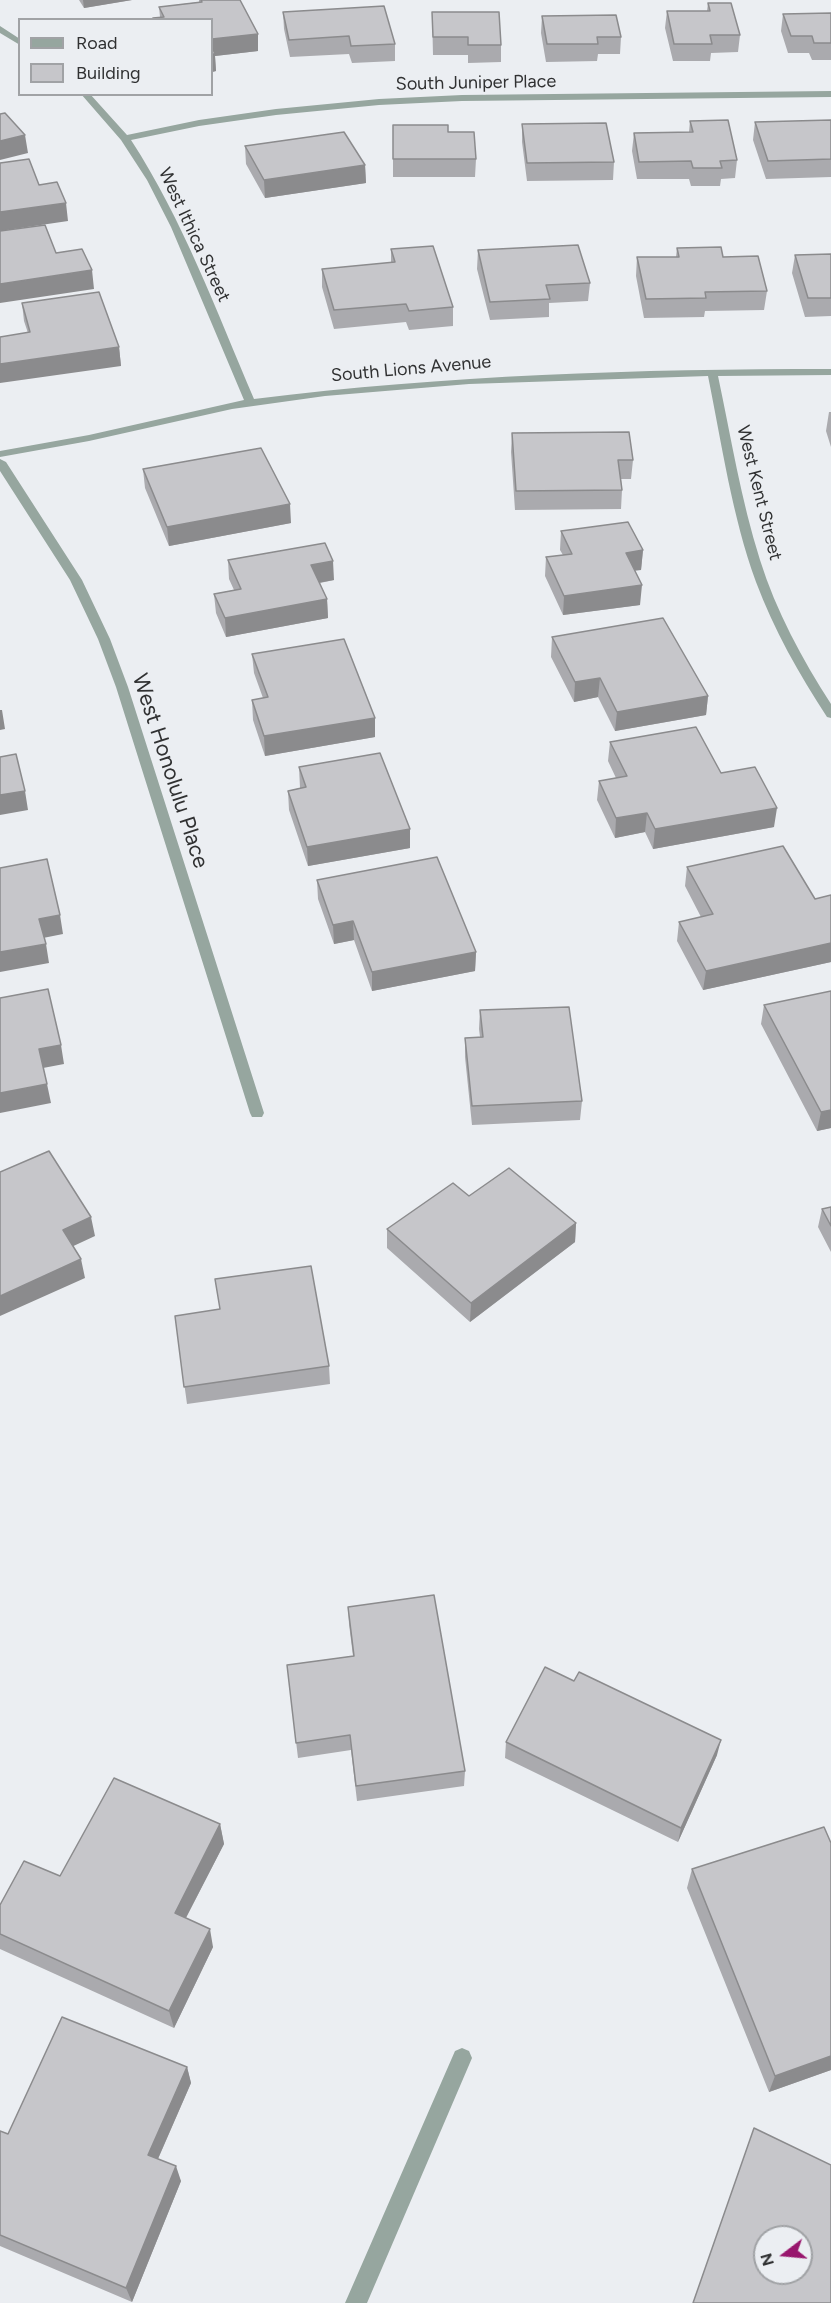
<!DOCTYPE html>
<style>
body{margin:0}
#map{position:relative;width:831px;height:2303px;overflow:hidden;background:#ebeef2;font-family:Figtree,sans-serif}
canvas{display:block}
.legend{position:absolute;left:18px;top:18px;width:195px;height:78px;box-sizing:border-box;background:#ebeef2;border:2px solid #a0a2a5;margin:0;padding:8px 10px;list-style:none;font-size:18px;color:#303132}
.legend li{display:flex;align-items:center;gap:12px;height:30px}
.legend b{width:30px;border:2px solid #a0a2a5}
.north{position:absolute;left:753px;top:2225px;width:60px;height:60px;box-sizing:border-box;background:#ebeef2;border:2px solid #a0a2a5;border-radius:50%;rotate:254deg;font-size:16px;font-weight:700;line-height:24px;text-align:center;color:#303132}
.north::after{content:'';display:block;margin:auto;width:21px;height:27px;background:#98166d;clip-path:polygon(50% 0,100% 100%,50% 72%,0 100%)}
</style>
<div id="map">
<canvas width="831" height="2303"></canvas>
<ul class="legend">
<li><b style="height:8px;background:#96a69f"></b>Road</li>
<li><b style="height:16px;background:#c6c6ca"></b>Building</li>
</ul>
<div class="north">N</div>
</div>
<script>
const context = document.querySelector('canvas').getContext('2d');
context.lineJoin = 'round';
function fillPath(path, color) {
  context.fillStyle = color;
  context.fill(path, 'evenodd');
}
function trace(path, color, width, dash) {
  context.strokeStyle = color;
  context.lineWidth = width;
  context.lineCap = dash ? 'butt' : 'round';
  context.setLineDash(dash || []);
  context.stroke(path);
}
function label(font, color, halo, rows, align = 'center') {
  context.font = font + ' Figtree,sans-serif';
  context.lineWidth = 5;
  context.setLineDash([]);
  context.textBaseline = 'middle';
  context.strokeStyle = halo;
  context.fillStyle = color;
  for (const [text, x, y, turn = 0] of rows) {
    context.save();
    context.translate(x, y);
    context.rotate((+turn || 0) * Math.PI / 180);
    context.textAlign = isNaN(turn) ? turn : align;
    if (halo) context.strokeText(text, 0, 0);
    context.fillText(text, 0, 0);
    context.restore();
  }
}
const minor = new Path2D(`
 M0,26L20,39V45L0,33Z
 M831,91V97L462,101L379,105L276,115L199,126L131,140C183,220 216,310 254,399C446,375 638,369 831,369V375L718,376C731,437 741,500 760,560C776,611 802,659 831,704V718L827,717C799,674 774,630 756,582C732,516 722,445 708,376L469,384L325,396L232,409L89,441L0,457V451L89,435L244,400L171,227L147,180L121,140L81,94H90L127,135L199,120L276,109L379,99L462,95Z
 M0,459L6,462L82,580L110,639L128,687L264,1113L262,1117H252L250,1113L116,687L98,639L70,580L0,471Z
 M462,2048L469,2051L472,2058L367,2303H345L455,2051Z`);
const wall = new Path2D(`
 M79,0H132L84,8Z
 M199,0H240L258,51L215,56L216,71L212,72V20H153V18L160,17L159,7L199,2Z
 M708,3L740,35L738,52L711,53L710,61H673L665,28L667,11H707Z
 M283,12L395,44V61L352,63L349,54L290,57L284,29Z
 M432,12L501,45V62L468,63V55H433Z
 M831,13V60H812L809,53H788L781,31L783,14Z
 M542,16L621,37L620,54H598L597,61L546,62L541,33Z
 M831,120V177L766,179L753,140L755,122Z
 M690,121L737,160L735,178L721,179L720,186H691L689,179H637L632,151L634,133L689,132Z
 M522,124L614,162L613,180L527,181L522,142Z
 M393,125L448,132L476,159L475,177H393Z
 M245,146L365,165L366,183L265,198L246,164Z
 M677,248L767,291L764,310L705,311L704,317L644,318L636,276L637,257H676Z
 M391,249L453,307V326L409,330L406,322L334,329L322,287V269L391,263Z
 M478,250L590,283L588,301L549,303V317L490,320L477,269Z
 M831,254V316L805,317L792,273L795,255Z
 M22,303L119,347L121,366L28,333L24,321Z
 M829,412H831V447L826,431Z
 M512,433L633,460L631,479H621L622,490L621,509L515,510L511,452Z
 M143,469L291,523L169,546L145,488Z
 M561,531L643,550L641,570H635L640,605L563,615L545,576L546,557L563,555L560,550Z
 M228,560L334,580L320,583L327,599L328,618L226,637L216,613L214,594L234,590L229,579Z
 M552,637L708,696L706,715L615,731L598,697L574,702L551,657Z
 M252,654L375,718V737L265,756L253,720L252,700L263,698L254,673Z
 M610,742L721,773L774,827L653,849L645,832L615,838L597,800L599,781L616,778L608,761Z
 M299,767L410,848L308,866L289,810L288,791L300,788Z
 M687,867L815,899L831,895V962L703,990L677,941L679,922L701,917L685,886Z
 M317,880L476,952L475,971L372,991L354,940L334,944L318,899Z
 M764,1005L831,1128L817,1131L761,1024Z
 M480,1010L582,1101L580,1120L472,1125L465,1057V1038L480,1037L479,1029Z
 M469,1196L576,1223L575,1242L470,1322L387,1248V1229Z
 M831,1207V1252L818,1227L822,1209Z
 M215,1279L329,1366L330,1384L187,1404L175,1316L220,1310Z
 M348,1607L465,1771L464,1786L357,1801L351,1750L298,1758L287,1665L353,1656L349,1624Z
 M574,1681L717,1755L678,1842L505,1758L506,1742Z
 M220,1824L224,1844L186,1918L213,1947L174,2028L0,1949V1905L60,1876Z
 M831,1843V2070L769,2092L687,1888L692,1869Z
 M187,2067L191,2083L158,2159L181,2181L132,2302L0,2246V2131L8,2134Z
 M754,2128L831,2303H693Z`);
const shadedWall = new Path2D(`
 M83,0H132L84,8Z
 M258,34V51L215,56L216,71L212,72V39Z
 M25,135L28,153L0,160V141Z
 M365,165L366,183L265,198L264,180Z
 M66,203L68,221L0,231V212Z
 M92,270L94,289L0,303V284Z
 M119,347L121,366L0,383V364Z
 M290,504L291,523L169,546L167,527Z
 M643,550L641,570L625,572L626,553Z
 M333,561L334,580L312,584L311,565Z
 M642,585L640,605L563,615L564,596Z
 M327,599L328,618L226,637L225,618Z
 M600,678L598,697L574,702L575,682Z
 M708,696L706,715L615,731L617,712Z
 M0,710H2L5,729L0,730Z
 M375,718V737L265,756L264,736Z
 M25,791L28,810L0,815V795Z
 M777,808L774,827L653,849L655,829Z
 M647,813L645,832L615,838L616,818Z
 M410,829V848L308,866L307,847Z
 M60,915L63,934L43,938L39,919Z
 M353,921L354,940L334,944L333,925Z
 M831,943V962L703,990L706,971Z
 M46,944L49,963L0,972V952Z
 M476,952L475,971L372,991V972Z
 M61,1045L64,1064L43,1068L39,1049Z
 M47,1084L51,1103L0,1113V1093Z
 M831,1110V1128L817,1131L821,1112Z
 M91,1217L95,1236L67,1249L63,1230Z
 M576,1223L575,1242L470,1322L471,1303Z
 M81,1259L85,1278L0,1316V1296Z
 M721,1740L717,1755L678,1842L681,1828Z
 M220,1824L224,1844L179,1931L175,1913Z
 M210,1929L213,1947L174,2028L169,2011Z
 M831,2056V2070L769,2092L775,2076Z
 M187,2067L191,2083L153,2170L148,2155Z
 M176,2166L181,2181L132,2302L126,2288Z`);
const building = new Path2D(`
 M201,0H240L258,34L212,39V20H154L153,18L164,17L159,7L202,2Z
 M708,3H731L740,35H710L712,44H674L667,11H710Z
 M384,6L395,44L351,46L349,36L289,40L283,12Z
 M432,12H499L501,45H468V37H433Z
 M831,13V43H814L812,36H791L783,14Z
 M616,15L621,37H597L598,44H547L542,16Z
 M212,47L215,54H212Z
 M5,113L25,135L0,141V114Z
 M728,120L737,160L720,161L722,168H693L691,161L639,162L634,133L693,132L690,121Z
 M831,120V159L768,161L755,122Z
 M606,123L614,162L527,163L522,124Z
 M393,125H448V132H474L476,159H393Z
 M344,132L365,165L264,180L245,146Z
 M29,159L39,185L57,182L66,203L0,212V163Z
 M45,225L56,253L82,249L92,270L0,284V231Z
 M578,245L590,283L546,285L550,299L490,302L478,250Z
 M433,246L453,307L409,311L406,304L334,310L322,269L395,262L391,249Z
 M721,247L723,257L758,256L767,291L705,292L706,298L646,299L637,257H679L677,248Z
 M831,254V298H808L795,255Z
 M99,292L119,347L0,364V337L30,332L22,303Z
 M629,432L633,460H618L622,490L516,491L512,433Z
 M261,448L290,504L167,527L143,469Z
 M628,522L643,550L626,553L642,585L564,596L546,557L572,554L561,531Z
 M325,543L333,561L311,565L327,599L225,618L214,594L241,589L228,560Z
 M663,618L708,696L617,712L600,678L575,682L552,637Z
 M344,639L375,718L264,736L252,700L268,697L252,654Z
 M696,727L721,773L755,767L777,808L655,829L647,813L616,818L599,781L627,776L610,742Z
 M380,753L410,829L307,847L288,791L306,787L299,767Z
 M16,754L25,791L0,795V757Z
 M783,846L815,899L831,895V943L706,971L679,922L713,914L687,867Z
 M437,857L476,952L372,972L353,921L333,925L317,880Z
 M47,859L60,915L39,919L46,944L0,952V868Z
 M48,989L61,1045L39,1049L47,1084L0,1093V998Z
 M831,991V1110L821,1112L764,1005Z
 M569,1007L582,1101L472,1106L465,1038L483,1037L480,1010Z
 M49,1151L91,1217L63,1230L81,1259L0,1296V1172Z
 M509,1168L576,1223L471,1303L387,1229L453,1183L469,1196Z
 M831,1207V1226L822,1209Z
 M311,1266L329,1366L184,1387L175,1316L220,1309L215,1279Z
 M434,1595L465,1771L356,1786L350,1735L296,1743L287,1665L354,1656L348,1607Z
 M545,1667L574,1681L579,1672L721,1740L681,1828L506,1742Z
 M114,1778L220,1824L175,1913L210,1929L169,2011L0,1934V1905L24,1861L60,1876Z
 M824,1827L831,1843V2056L775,2076L692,1869Z
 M62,2017L187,2067L148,2155L176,2166L126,2288L0,2235V2131L8,2134Z
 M754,2128L831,2165V2303H693ZM765,2237H801V2273H765Z`);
const farStreetnames = [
 ["South Juniper Place",476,83,-1],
 ["West Ithica Street",194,235,65],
 ["South Lions Avenue",411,369,-5],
 ["West Kent Street",759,493,76]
];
const streetNames = [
 ["West Honolulu Place",170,771,72]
];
fillPath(minor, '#96a69f');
fillPath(wall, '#aaaaae');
fillPath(shadedWall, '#8b8b8d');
fillPath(building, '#c6c6ca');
trace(building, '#8b8b8d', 1.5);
label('18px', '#303132', '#ebeef2', farStreetnames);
label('22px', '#303132', '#ebeef2', streetNames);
</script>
